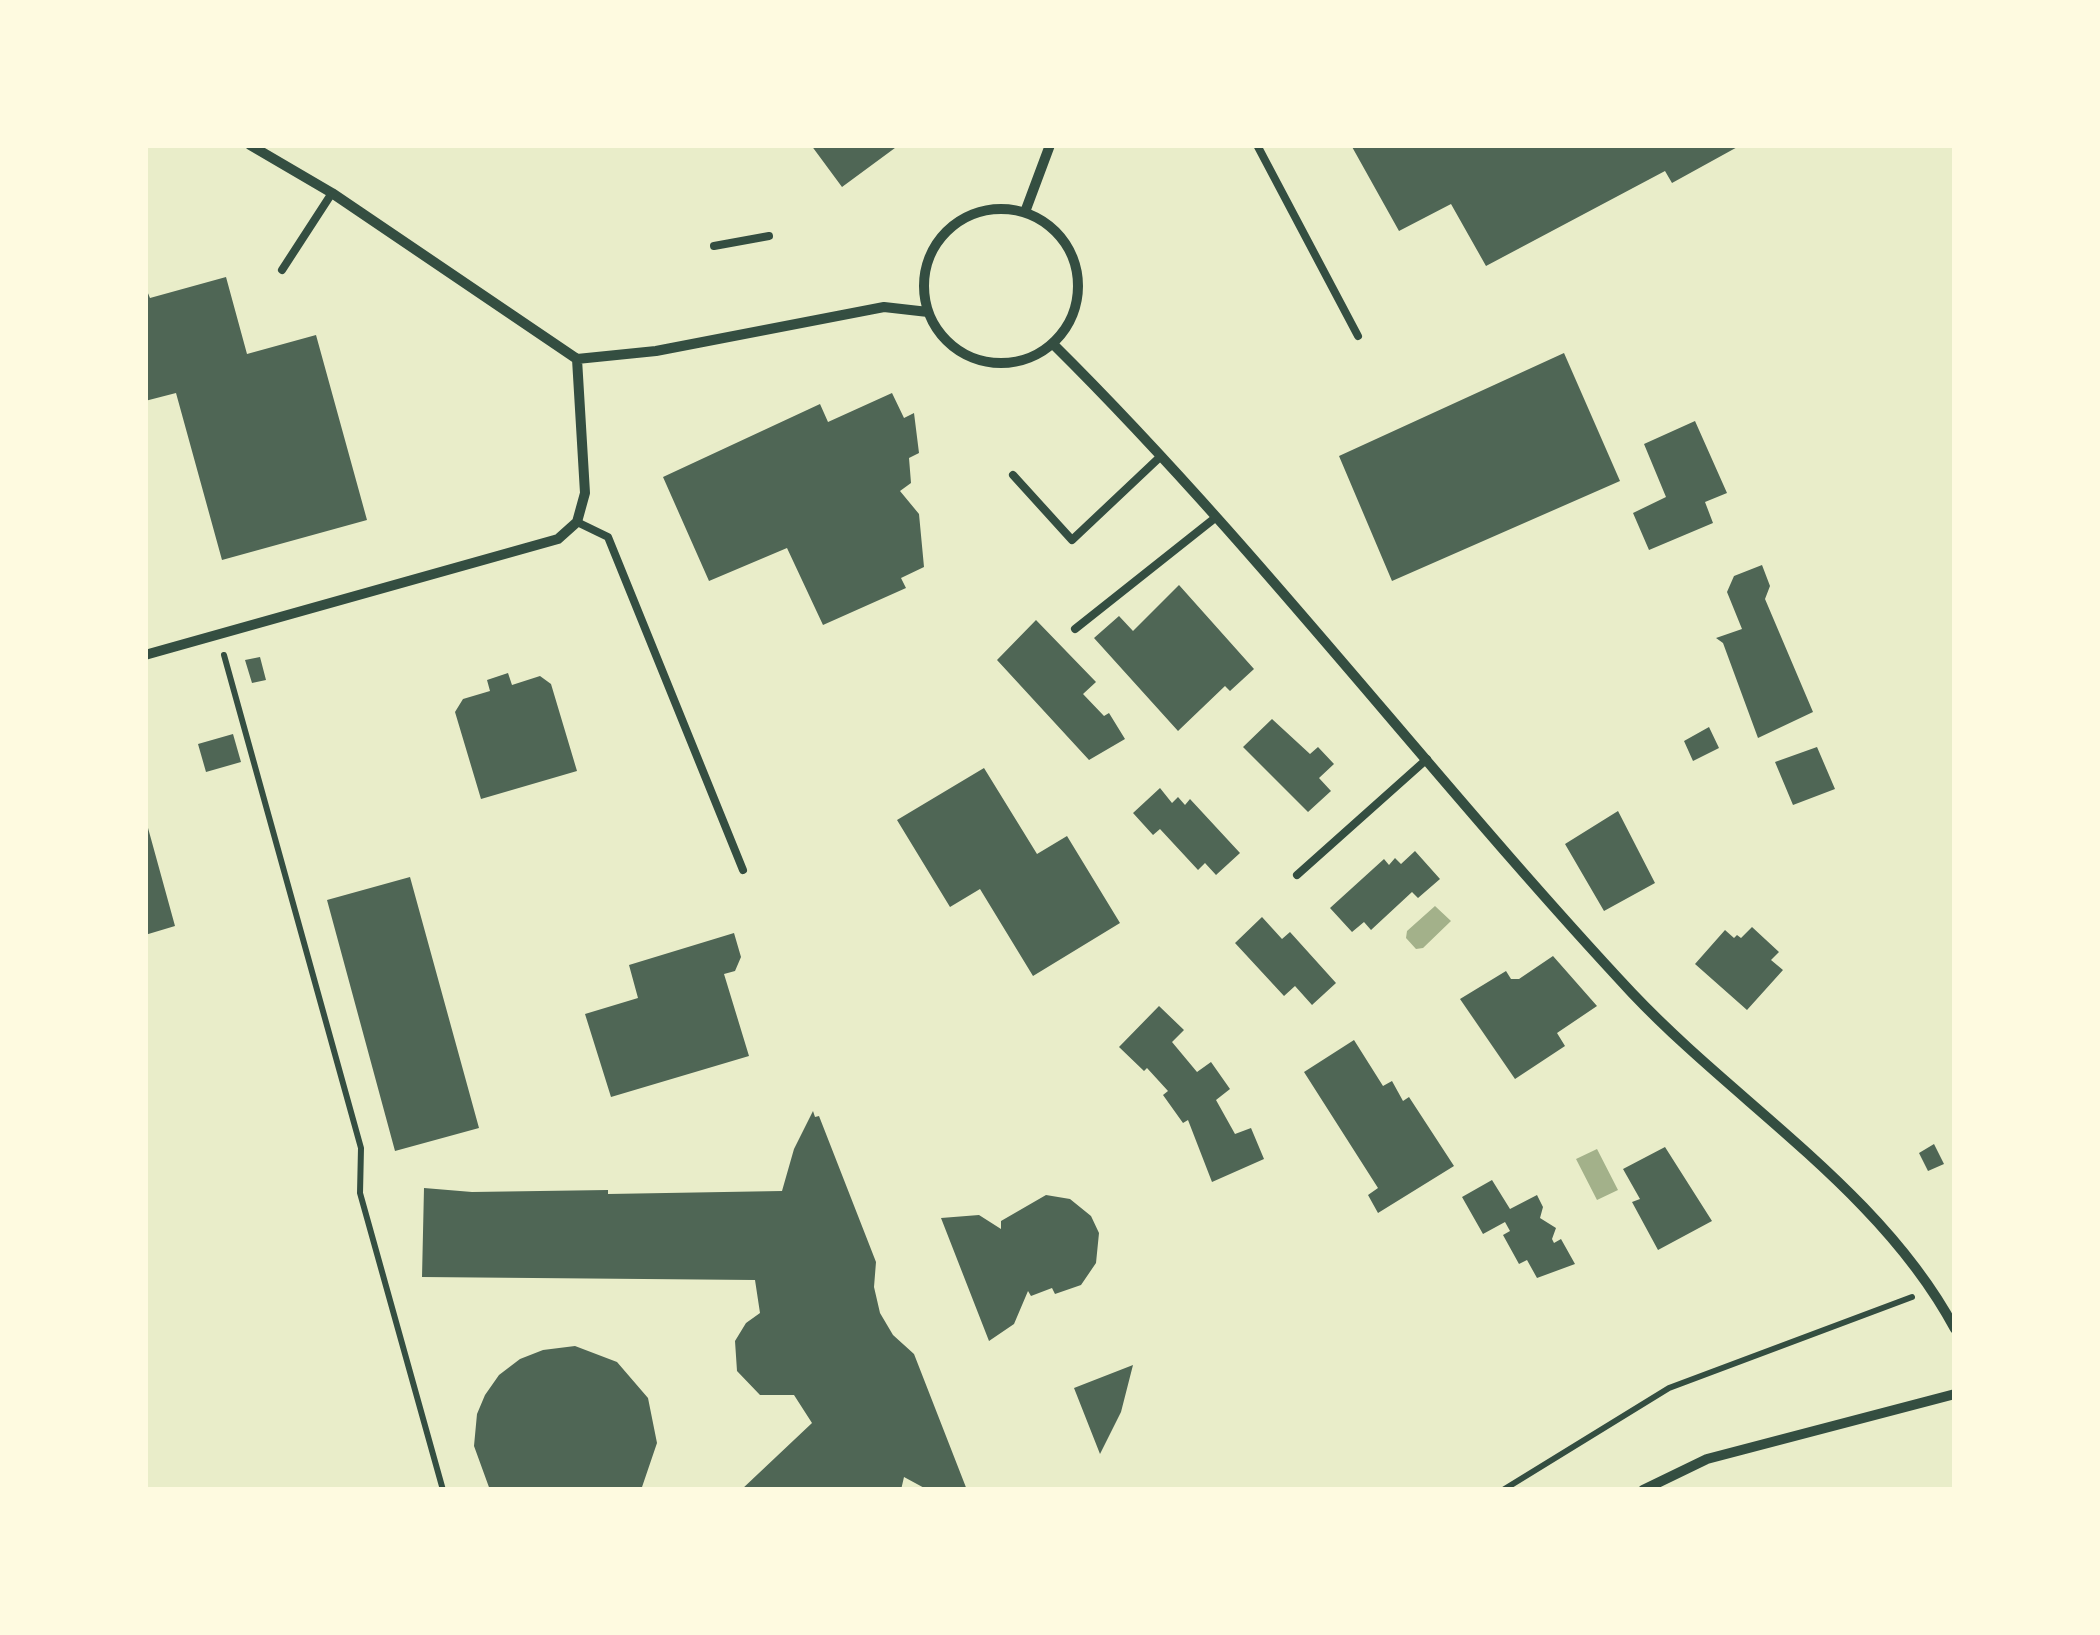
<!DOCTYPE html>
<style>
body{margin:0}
#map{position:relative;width:2100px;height:1635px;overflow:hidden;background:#e9edc9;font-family:Commissioner,sans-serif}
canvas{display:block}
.frame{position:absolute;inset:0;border:148px solid #fefae0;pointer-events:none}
</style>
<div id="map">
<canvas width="2100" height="1635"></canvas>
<div class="frame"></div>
</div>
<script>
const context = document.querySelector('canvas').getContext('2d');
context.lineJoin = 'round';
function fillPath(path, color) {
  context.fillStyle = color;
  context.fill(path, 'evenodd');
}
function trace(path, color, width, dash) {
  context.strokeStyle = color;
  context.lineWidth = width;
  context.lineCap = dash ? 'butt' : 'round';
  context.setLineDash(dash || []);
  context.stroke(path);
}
const water = new Path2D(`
 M1435,906L1451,921L1423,948L1416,949L1406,938L1407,931Z
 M1597,1149L1618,1190L1597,1200L1576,1159Z`);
const building = new Path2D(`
 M811,145H899L842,187Z
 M1351,145H1741L1672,183L1665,171L1486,266L1451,204L1399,231Z
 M226,277L247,354L316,335L367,520L222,560L176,393L145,401V286L150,298Z
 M1564,353L1620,481L1392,581L1339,456Z
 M892,393L904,418L914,413L919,453L909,458L911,483L900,491L919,514L924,567L901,578L906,588L823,625L787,548L709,581L663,477L820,404L828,422Z
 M1695,421L1727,493L1705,502L1713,523L1649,550L1633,513L1666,497L1644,444Z
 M1762,565L1770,586L1765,599L1813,712L1758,738L1723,643L1716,638L1742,629L1727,592L1734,576Z
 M1179,585L1254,669L1230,691L1225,686L1178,731L1094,638L1119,616L1133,631Z
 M1036,620L1096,682L1083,694L1104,716L1109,713L1125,739L1089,760L997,660Z
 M260,657L266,680L252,683L245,660Z
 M508,673L512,685L540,676L551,684L577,771L481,799L455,712L463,699L490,691L487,680Z
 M1272,719L1310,754L1318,747L1334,764L1319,778L1331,791L1308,812L1243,747Z
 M1709,727L1719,748L1693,761L1684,741Z
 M233,734L241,762L206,772L198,744Z
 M1817,747L1835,789L1793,805L1775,762Z
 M984,768L1037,854L1067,836L1120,923L1033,976L980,889L950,907L897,820Z
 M1160,788L1172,803L1178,797L1185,805L1190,799L1240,853L1216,875L1205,863L1198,870L1160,829L1153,835L1133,813Z
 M1618,811L1655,883L1604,911L1565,844Z
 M145,817L175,926L145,935Z
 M1415,851L1440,879L1418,898L1412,892L1371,930L1364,922L1352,932L1330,908L1384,859L1389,865L1395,858L1401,864Z
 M410,877L479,1128L395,1151L327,900Z
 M1262,917L1282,939L1290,932L1336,983L1312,1005L1295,986L1284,996L1235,943Z
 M1752,927L1779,952L1771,960L1783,970L1747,1010L1695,964L1725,930L1734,938L1737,935L1741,938Z
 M734,933L741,957L735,971L724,974L749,1056L611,1097L585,1014L638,998L629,965Z
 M1553,956L1597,1006L1557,1033L1565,1046L1515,1079L1460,999L1506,971L1511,979H1519Z
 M1159,1006L1184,1030L1172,1042L1197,1072L1211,1062L1230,1089L1216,1100L1235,1134L1251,1128L1264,1159L1212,1182L1188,1120L1183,1123L1163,1095L1168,1091L1147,1068L1144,1071L1119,1047Z
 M1354,1040L1383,1086L1392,1081L1403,1101L1409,1097L1454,1166L1378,1213L1368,1195L1378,1188L1304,1072Z
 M813,1111L815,1117L819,1116L876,1262L874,1287L880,1313L893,1335L914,1354L967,1490H928L904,1477L901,1490H741L812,1423L794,1395H760L737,1371L735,1341L746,1323L760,1313L755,1280L422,1277L424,1188L472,1192L608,1190V1194L782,1191L794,1149Z
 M1934,1144L1944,1164L1928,1171L1919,1153Z
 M1665,1147L1712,1221L1658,1250L1632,1202L1640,1199L1623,1169Z
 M1492,1180L1510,1209L1537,1195L1543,1207L1540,1218L1556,1228L1552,1239L1554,1243L1561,1239L1575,1264L1537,1278L1527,1260L1519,1264L1503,1235L1510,1231L1505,1222L1483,1234L1462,1197Z
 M1046,1195L1070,1199L1091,1216L1099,1233L1096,1263L1081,1285L1055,1294L1052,1288L1031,1296L1028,1291L1014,1324L989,1341L941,1218L979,1215L1001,1229V1221Z
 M575,1346L617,1362L648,1398L657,1443L641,1490H490L474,1446L477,1414L485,1395L499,1375L520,1359L543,1350Z
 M1133,1365L1121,1412L1100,1454L1074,1388Z`);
const path = new Path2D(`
 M224,655L361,1148L360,1193L443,1490
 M1503,1490L1669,1388L1912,1297`);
const service = new Path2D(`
 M1257,145L1358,336
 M714,246L769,236
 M282,270L332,193
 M1013,475L1072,540L1161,456
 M577,522L608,537L743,870
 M1075,629L1215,518
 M1297,875L1427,759`);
const minor = new Path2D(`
 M250,145L332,193L577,359L656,351L884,307L928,312
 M924 286a77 77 0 1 1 154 0a77 77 0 1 1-154 0Z
 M1025,212L1050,145
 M1053,344C1259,548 1434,781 1632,993C1737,1104 1882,1192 1955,1329
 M145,655L558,539L577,522L585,493L577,359
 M1643,1490L1707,1459L1955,1394`);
fillPath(water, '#a3b18a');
fillPath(building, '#4f6655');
trace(path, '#344e41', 6);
trace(service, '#344e41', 8);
trace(minor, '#344e41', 10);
</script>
